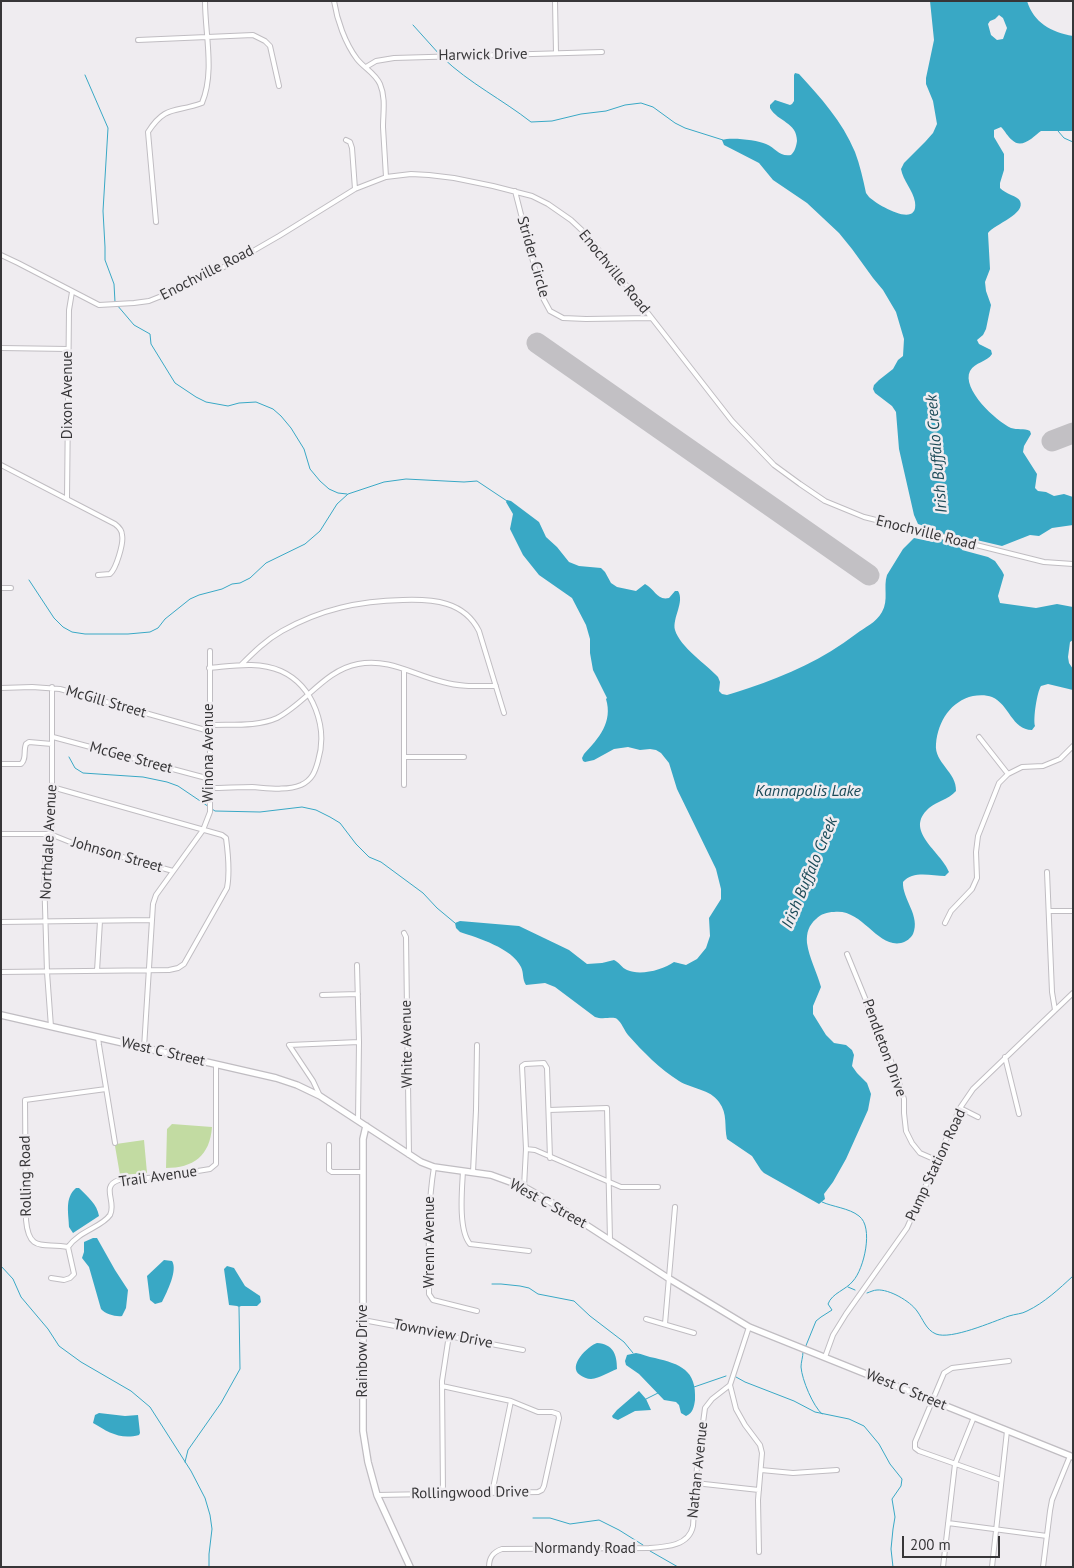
<!DOCTYPE html>
<style>
body{margin:0}
#map{position:relative;width:1074px;height:1568px;overflow:hidden;background:#efecf0;font-family:"PT Sans",sans-serif}
canvas{display:block}
.frame{position:absolute;inset:0;border:2px solid #373638;pointer-events:none}
.scale{position:absolute;left:902px;top:1536px;width:98px;height:22px;box-sizing:border-box;border:2px solid #373638;border-top:0;padding-left:6px;font-size:15px;line-height:18px;white-space:nowrap;color:#373638;-webkit-text-stroke:4px #efecf0;paint-order:stroke}
</style>
<div id="map">
<canvas width="1074" height="1568"></canvas>
<div class="frame"></div>
<div class="scale">200 m</div>
</div>
<script>
const context = document.querySelector('canvas').getContext('2d');
context.lineJoin = 'round';
function fillPath(path, color) {
  context.fillStyle = color;
  context.fill(path, 'evenodd');
}
function trace(path, color, width, dash) {
  context.strokeStyle = color;
  context.lineWidth = width;
  context.lineCap = dash ? 'butt' : 'round';
  context.setLineDash(dash || []);
  context.stroke(path);
}
function label(font, color, halo, rows, align = 'center') {
  context.font = font + ' "PT Sans",sans-serif';
  context.lineWidth = 5;
  context.setLineDash([]);
  context.textBaseline = 'middle';
  context.strokeStyle = halo;
  context.fillStyle = color;
  for (const [text, x, y, turn = 0] of rows) {
    context.save();
    context.translate(x, y);
    context.rotate((+turn || 0) * Math.PI / 180);
    context.textAlign = isNaN(turn) ? turn : align;
    if (halo) context.strokeText(text, 0, 0);
    context.fillText(text, 0, 0);
    context.restore();
  }
}
const green = new Path2D(`
 M172,1124L212,1127C210,1156 193,1168 166,1168L167,1129Z
 M144,1140L147,1173L120,1175L115,1146L116,1144Z`);
const water = new Path2D(`
 M930,1H1027C1034,23 1051,32 1073,36V131H1041C1034,136 1022,150 1012,140C1008,137 1005,131 1001,127L994,130V137L1004,154V170L1000,183V188C1005,194 1018,196 1020,201C1026,214 995,224 988,233L990,269L985,282L986,291L991,305L986,329L983,335L977,340L979,344L991,350L992,354C987,362 975,362 970,371C961,389 996,421 1011,428C1017,430 1024,428 1030,431L1031,434L1024,446L1023,452L1037,474L1035,488L1038,491L1046,492L1054,496L1064,494L1073,497V525L1052,528L1039,536L1030,535L1002,546L964,537L961,547L962,550L988,557L995,561L1002,571L1004,575L998,596L1000,603L1036,608L1057,604L1073,607V640L1070,642L1068,657L1069,663L1073,669V690L1048,684L1041,686C1037,692 1033,719 1035,726L1032,730C1012,730 1009,704 992,697C987,695 979,695 973,696C951,701 938,721 936,744C934,763 957,772 956,791C948,800 937,801 929,808C903,831 941,851 949,872L945,876C932,876 913,870 903,882C902,899 921,916 913,934C911,938 906,942 901,943C877,948 862,908 834,912C827,912 821,914 816,919C809,925 806,933 807,943C809,958 817,972 821,987L813,1006V1014L826,1035L834,1043L846,1045L852,1050L854,1055L852,1066L857,1073L867,1083L871,1094L868,1110L846,1159L833,1182L824,1194L825,1199L819,1204L764,1173L761,1170L752,1156L727,1139C724,1126 728,1114 719,1102C710,1089 692,1089 679,1081C660,1069 643,1052 628,1035C624,1030 622,1023 617,1019C613,1016 603,1020 595,1017L555,987L545,983L526,985C522,979 524,973 521,967C512,948 478,938 460,932L456,928L455,923L460,921L519,926L569,950L587,964L602,963L614,960C619,962 622,968 627,970C640,976 663,970 674,962L686,965L697,959L706,948L710,936L709,918L721,899V889L716,869L677,789L669,763L661,753L656,750L650,749L640,750L628,747L614,749L594,760L585,762L583,761L582,758L584,754C599,738 613,722 606,699L607,698L593,670L590,653V639L586,625L572,598L539,575L523,555L510,529L513,514L506,502L507,500L511,501L539,522L546,537L557,547L569,562L579,566L601,568L605,572L611,583L617,587L636,591L645,584C655,589 657,601 669,598L675,591H678C685,602 672,618 675,630C680,647 706,664 718,677L720,682L719,691L722,694L727,695C735,693 742,690 749,688C788,675 823,659 856,634C865,627 876,623 882,612C889,600 883,587 887,575L903,549L914,538L933,542C935,539 937,533 936,530L918,524L914,515L899,449L896,412L892,406L875,393L873,389L874,385L879,380L893,369L898,360L903,356L904,339L896,312L883,290L873,278L852,249L839,233L807,203L773,180L759,163L724,145L722,140C731,137 757,140 766,144C776,148 779,157 791,155C795,151 796,147 797,141C797,122 778,122 770,108V105L775,100L790,105L792,104L794,101V75L795,73L799,74C821,98 842,121 855,152C860,165 863,179 866,193L869,197C876,204 919,230 915,202C913,190 903,181 901,169L904,163L925,142L933,133L937,124L933,101L926,84V78L934,40ZM999,15L1003,18L1007,28L1003,39L997,40L991,35L988,24L990,21L995,19Z
 M76,1188H79C88,1197 97,1204 99,1216L73,1233L69,1227C69,1215 64,1198 76,1188Z
 M93,1238H97L115,1270L128,1290L126,1308L122,1316C116,1317 105,1314 101,1309L89,1267L82,1258L84,1252V1242Z
 M164,1260L172,1261C178,1270 167,1292 162,1302L155,1304L150,1300L147,1276Z
 M227,1266L234,1268L245,1286L260,1296L261,1302L257,1306H241L239,1307L237,1306L229,1305L224,1269Z
 M597,1343C613,1344 617,1354 617,1369C609,1372 600,1378 591,1379C587,1379 583,1377 580,1375C567,1366 588,1346 597,1343Z
 M636,1353C642,1354 648,1357 655,1358C680,1364 697,1370 695,1400C694,1407 693,1413 686,1416L681,1413L679,1405L676,1402L664,1400L639,1374L626,1365L625,1361L627,1355Z
 M639,1391L646,1399L651,1410L635,1411L618,1420L613,1418L612,1416L617,1410Z
 M99,1413L125,1416L138,1415L140,1433L139,1435C120,1440 108,1432 93,1423L95,1415Z`);
const stream = new Path2D(`
 M413,25L440,55
 M443,58C469,83 503,100 531,122L552,121L581,114L606,111L625,105L641,103L653,107L675,123L685,128L723,140
 M85,75L108,128L103,211L105,247V260L114,284L115,302
 M1058,131L1064,138L1073,142
 M117,305L134,325L150,334L151,344L175,383L196,397L206,402L228,406L239,403L256,402L273,409L281,416L291,428L304,449L310,469L320,481L329,489L338,493L347,494
 M29,580L54,618L63,627L72,632L85,634H128L150,632L158,628L165,619L190,599L199,595L222,589L232,584L240,583L250,578L266,563L305,544L320,531L337,504L348,494L384,482L406,479L464,482L477,481L507,501
 M69,757L75,768L83,773L143,777L167,782L178,786L215,811L260,812L302,807L316,810L330,817L340,823L356,844L369,857L381,862L423,893L437,908L455,923
 M1,1266L13,1279L21,1297L48,1329L59,1346L81,1362L131,1391L150,1407L191,1471L205,1498L210,1515L212,1529L209,1554V1567
 M492,1284H501L520,1286L529,1288L538,1294L574,1301L590,1316L624,1342L633,1353
 M848,1287L855,1290
 M867,1293C870,1292 874,1290 877,1290C889,1289 910,1301 917,1311C923,1319 926,1330 936,1334C951,1340 992,1322 1009,1316C1015,1314 1022,1314 1027,1311C1044,1303 1059,1289 1073,1276
 M805,1348L816,1321L821,1317L832,1310L828,1304C832,1293 846,1290 853,1281C864,1269 874,1227 859,1216C849,1208 833,1207 822,1202
 M803,1352C803,1357 801,1362 801,1367C802,1380 813,1406 822,1414
 M736,1377L745,1382L794,1401L815,1412L849,1419L864,1426L879,1444L890,1464L902,1479L901,1486L892,1499L895,1517L893,1529L891,1549L893,1567
 M694,1387L726,1376
 M646,1399L658,1393
 M185,1462L188,1450L221,1403L240,1369L239,1307
 M533,1518H550L570,1524L599,1520L619,1530L643,1545
 M650,1551L678,1567`);
const runway = new Path2D(`
 M537,343L869,575
 M1052,441L1073,433`);
const street = new Path2D(`
 M334,1C337,20 345,43 357,59C364,68 375,73 380,84C386,98 383,113 383,127C384,144 385,160 386,177
 M555,1L556,53
 M138,40L253,35L265,41L270,46L279,86
 M366,67L376,61L394,58L602,52
 M346,140L350,142L352,148L355,189
 M515,191L536,273L543,298L550,311L563,318L586,319L651,318
 M156,222L148,132C166,104 176,113 202,103C215,72 205,34 205,1
 M1,255L18,263L99,305L134,303L149,301L174,291L234,262L279,236L355,189L386,177L411,174L429,175L454,178L493,186L532,196L548,204L571,220L587,235L732,421L774,465L800,484L825,501L864,517L1044,562L1073,564
 M1,348L68,349
 M1,465L115,524C119,527 122,530 122,535C124,543 116,569 110,574L98,575
 M67,498L69,310L72,292
 M1,588H11
 M241,665C254,652 266,640 282,631C321,609 359,601 403,600C433,599 464,601 479,631L504,713
 M209,668C233,666 258,661 281,671C314,686 328,728 318,761C315,772 312,780 301,785C286,791 268,788 252,787C238,787 224,788 210,788
 M1,688L32,687L60,689L209,731
 M209,725C231,724 257,727 277,718C306,703 325,670 358,664C390,658 413,675 443,682C460,687 478,686 496,686
 M53,737L210,779
 M979,737L1008,774
 M404,757H464
 M1,764H21C27,759 23,751 26,744L29,742L52,744
 M404,785V669
 M1,834H50L75,844L173,871
 M1047,872L1052,992L1055,1010
 M1049,911H1073
 M1,922L151,920
 M945,923L951,911L972,889L977,878L976,852L978,836L999,783L1008,774L1022,767L1043,766L1060,759L1073,746
 M404,933L406,937L409,1155
 M847,954L897,1076L904,1099V1113L906,1131L912,1143L920,1153L936,1160
 M357,965L359,1042L358,1120
 M97,971L100,921
 M1,972L169,970L178,968L184,964L227,888C230,873 228,853 226,838L222,835L52,787
 M322,995L358,994
 M51,1027L47,972L44,874L46,856L52,824V687
 M98,1037L99,1045L115,1143
 M144,1048L153,904L156,895L203,830L210,812V651
 M1005,1057L1019,1114
 M320,1096L313,1081L289,1045L359,1042
 M960,1108L978,1117
 M549,1110L607,1108L610,1240
 M329,1145V1170L332,1172H363
 M526,1149L535,1150L621,1187H658
 M434,1167C427,1209 429,1252 429,1294L433,1300L477,1311
 M463,1171C462,1189 458,1230 470,1244L529,1251
 M473,1172L476,1110L477,1045
 M524,1187L526,1149L522,1066L525,1064L544,1063L547,1068L550,1158
 M68,1247C79,1231 102,1227 110,1215C117,1202 100,1186 119,1180L161,1177L210,1169L216,1164V1064
 M68,1247C44,1242 29,1254 26,1220L25,1100L106,1089
 M51,1278L64,1280L70,1278L74,1274L68,1247
 M646,1319L694,1333
 M363,1320L523,1350
 M665,1324L675,1207
 M825,1357L833,1335L846,1314L907,1228L960,1108L973,1089L1073,993
 M730,1385L736,1409L745,1425L760,1445L762,1453L758,1500L759,1552
 M761,1470L793,1473L837,1470
 M1001,1480L919,1451L915,1448V1442L944,1373L952,1368L1009,1361
 M695,1483L759,1490
 M443,1493L442,1381L449,1335
 M492,1493L511,1401
 M377,1495L538,1492L542,1490L544,1486L559,1418L558,1414L552,1412H538L511,1401L442,1386
 M948,1523L1047,1536
 M489,1567C489,1557 493,1552 502,1549L649,1548C666,1547 689,1546 693,1526L697,1467L705,1408L712,1399L730,1385L749,1327
 M943,1567L955,1464L974,1417
 M992,1567L1007,1431
 M1043,1567L1050,1511L1052,1500L1070,1456`);
const secondary = new Path2D(`
 M1,1015L276,1078L297,1085L320,1096L421,1162L434,1167L448,1169L491,1175L524,1187L554,1204L668,1278L749,1327L1073,1457
 M366,1126L363,1139V1431L368,1462L377,1495L410,1567`);
const streetNames = [
 ["Harwick Drive",483,55,-1],
 ["Strider Circle",533,257,74],
 ["Enochville Road",614,272,51],
 ["Enochville Road",207,273,-27],
 ["Dixon Avenue",68,395,-90],
 ["Enochville Road",926,533,14],
 ["McGill Street",106,702,16],
 ["Winona Avenue",209,753,-90],
 ["McGee Street",131,758,15],
 ["Northdale Avenue",49,842,-87],
 ["Johnson Street",117,855,16],
 ["White Avenue",407,1044,-91],
 ["Pendleton Drive",884,1048,70],
 ["West C Street",163,1052,13],
 ["Pump Station Road",936,1165,-65],
 ["Rolling Road",26,1176,-91],
 ["Trail Avenue",158,1177,-8],
 ["West C Street",548,1204,29],
 ["Wrenn Avenue",430,1242,-90],
 ["Townview Drive",443,1334,11],
 ["Rainbow Drive",363,1351,-90],
 ["West C Street",906,1390,22],
 ["Nathan Avenue",698,1470,-84],
 ["Rollingwood Drive",470,1493,-1],
 ["Normandy Road",585,1549]
];
const waterNames = [
 ["Irish Buffalo Creek",937,454,-95],
 ["Kannapolis Lake",808,791],
 ["Irish Buffalo Creek",810,873,-67]
];
fillPath(green, '#c2dba2');
fillPath(water, '#39a8c5');
trace(stream, '#39a8c5', 1);
trace(runway, '#c2c0c4', 21);
trace(street, '#c0bdc2', 6);
trace(secondary, '#c0bdc2', 8);
trace(street, '#fff', 4);
trace(secondary, '#fff', 5.5);
label('15px', '#373638', '#efecf0', streetNames);
label('italic 16px', '#1c4b58', '#efecf0', waterNames);
</script>
